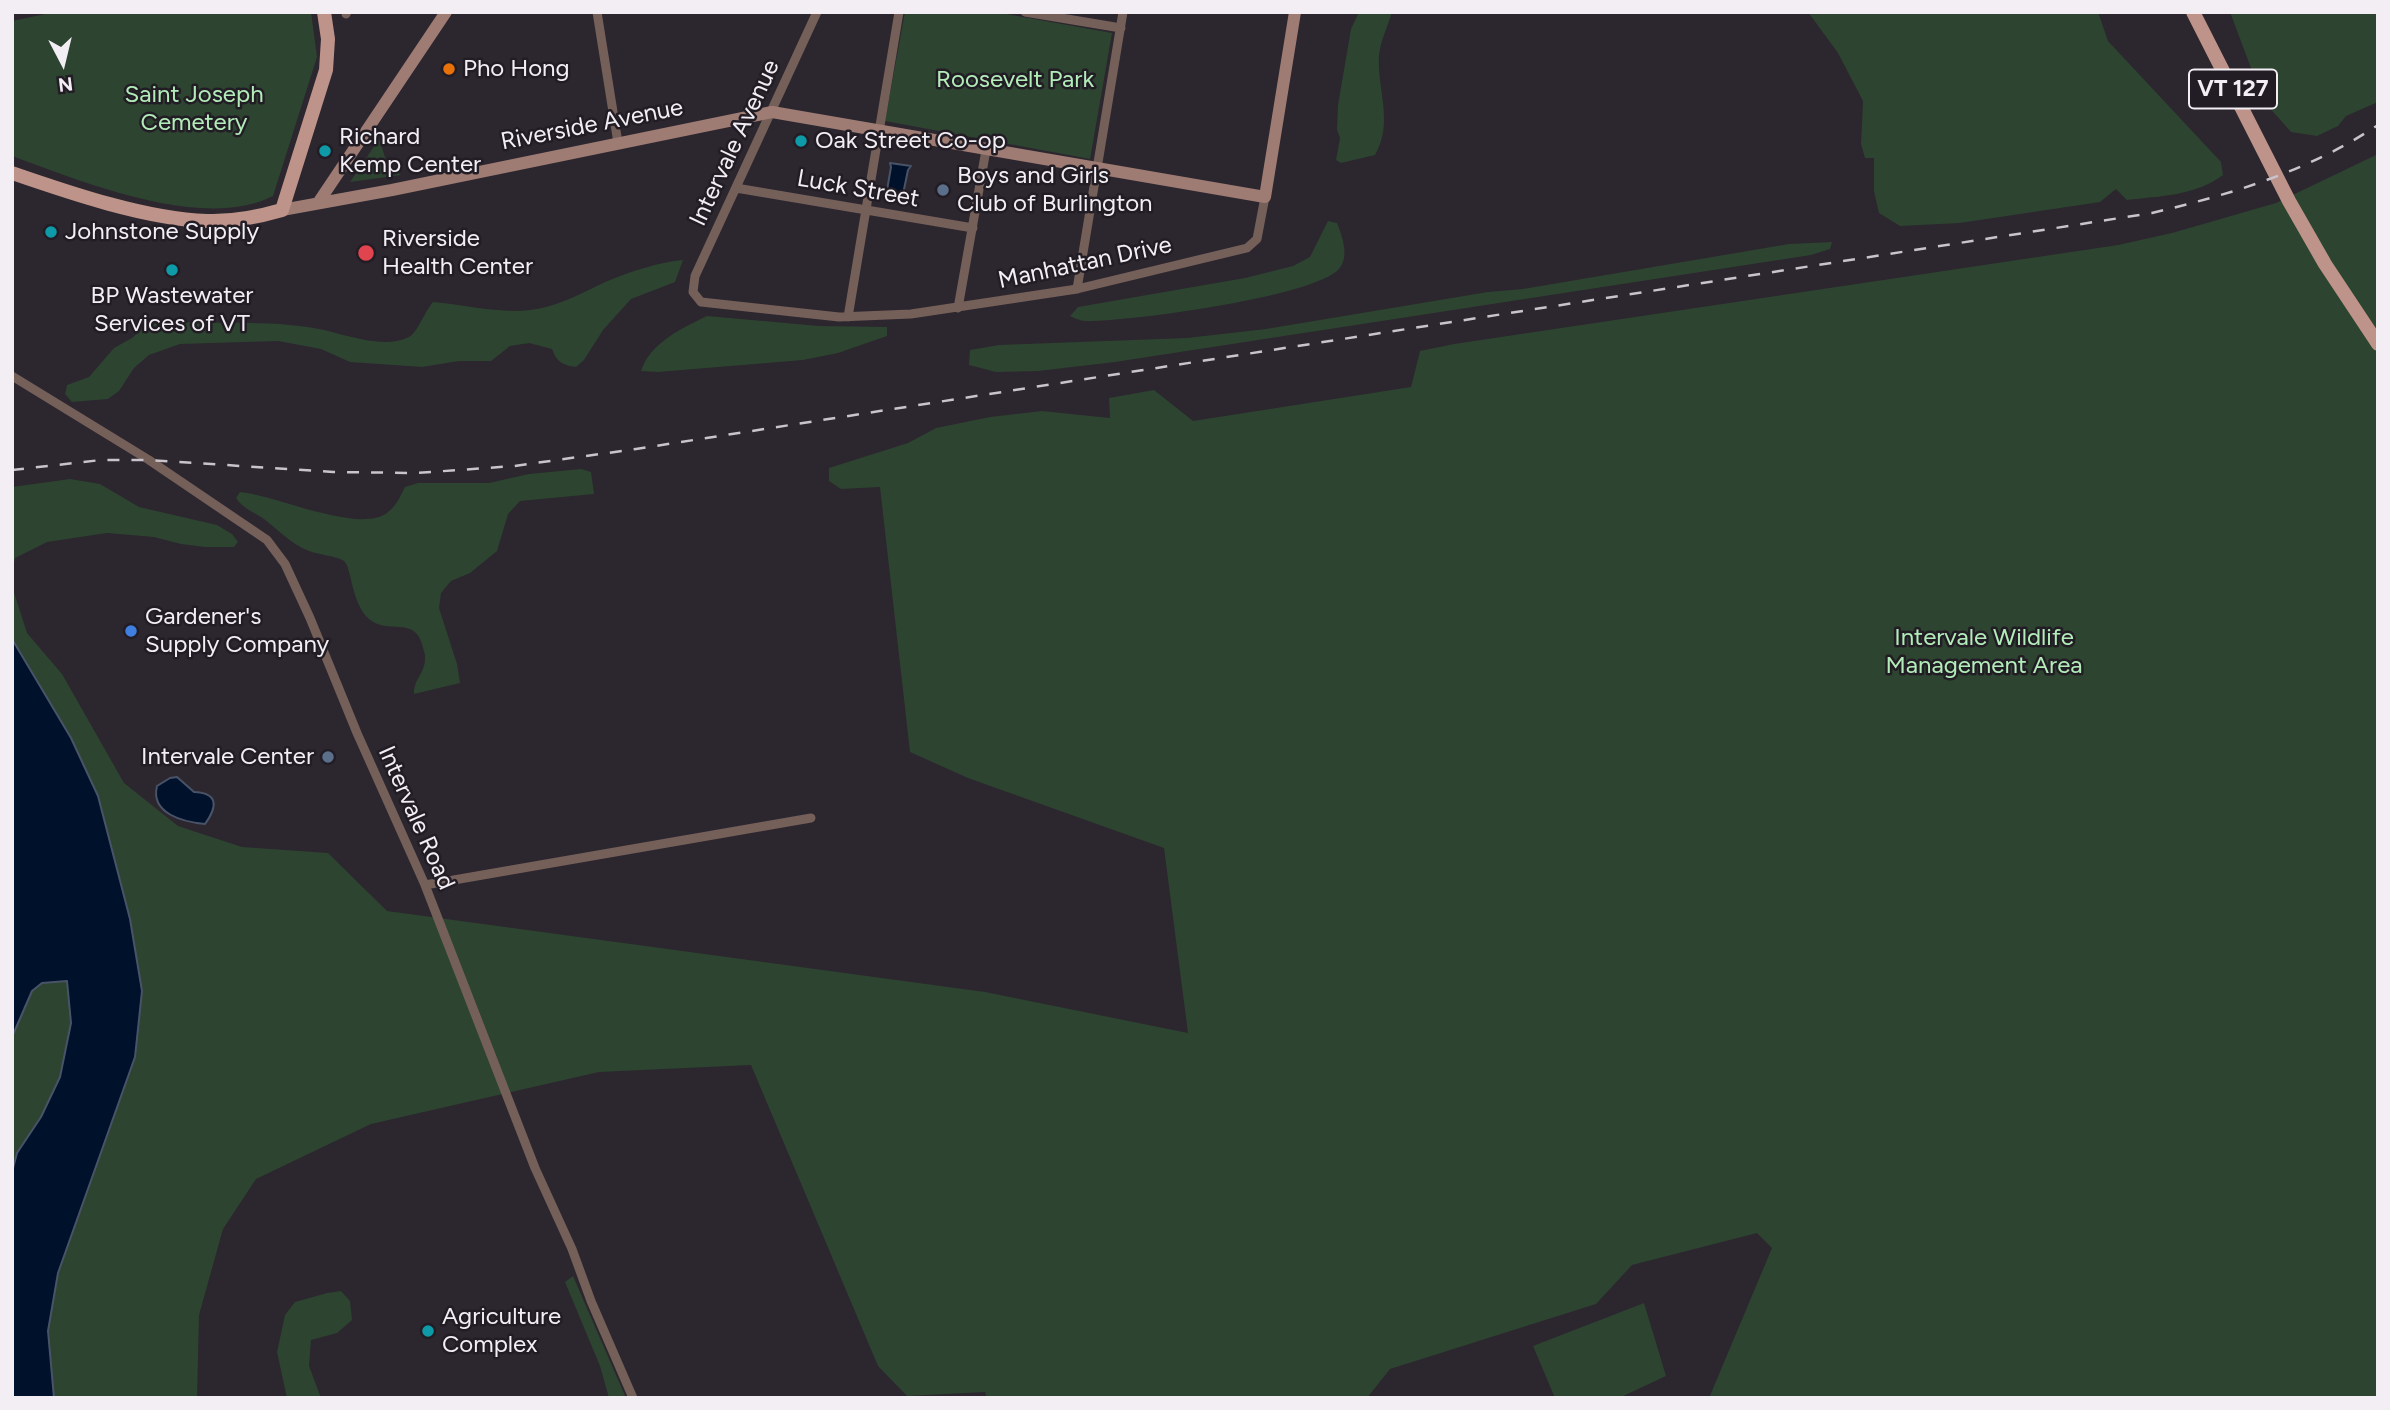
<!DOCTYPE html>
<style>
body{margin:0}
#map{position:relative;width:2390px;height:1410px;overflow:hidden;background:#2c262f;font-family:Figtree,sans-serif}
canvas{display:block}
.frame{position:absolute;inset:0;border:14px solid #f2eef4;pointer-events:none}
.north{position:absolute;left:28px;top:28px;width:70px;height:70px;-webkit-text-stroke:5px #221d25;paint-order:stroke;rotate:173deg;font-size:19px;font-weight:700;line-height:28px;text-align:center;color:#f2eef4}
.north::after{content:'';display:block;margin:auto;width:24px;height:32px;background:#f2eef4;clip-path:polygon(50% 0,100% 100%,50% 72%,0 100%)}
</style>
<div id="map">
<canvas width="2390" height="1410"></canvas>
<div class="frame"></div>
<div class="north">N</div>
</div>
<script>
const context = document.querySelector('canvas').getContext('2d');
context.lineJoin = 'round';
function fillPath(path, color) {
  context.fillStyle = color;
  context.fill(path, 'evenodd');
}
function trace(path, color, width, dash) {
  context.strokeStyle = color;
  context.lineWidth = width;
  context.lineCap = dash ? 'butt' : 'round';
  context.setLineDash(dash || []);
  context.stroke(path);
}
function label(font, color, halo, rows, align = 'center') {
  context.font = font + ' Figtree,sans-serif';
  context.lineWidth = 5;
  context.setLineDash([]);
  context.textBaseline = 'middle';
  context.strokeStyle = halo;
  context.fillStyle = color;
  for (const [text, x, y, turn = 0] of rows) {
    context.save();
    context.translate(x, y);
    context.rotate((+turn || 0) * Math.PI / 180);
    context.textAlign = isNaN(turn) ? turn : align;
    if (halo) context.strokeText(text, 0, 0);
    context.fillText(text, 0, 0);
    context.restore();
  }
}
const green = new Path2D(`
 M55,12H311L317,57L273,196C203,232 81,181 12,156V21Z
 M905,12H995L1112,33L1090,159L885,121Z
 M1359,12H1392C1388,26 1380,42 1379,56C1377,89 1394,123 1375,155L1341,163L1336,160L1340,138L1337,130L1338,105L1351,29Z
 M1808,12H2098L2108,41L2221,162L2223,175C2195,196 2160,196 2127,200L2116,189L2100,202L1960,223L1900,226L1879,213L1874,191V158H1865L1861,144L1863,101L1838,53Z
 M2230,12H2378V102L2346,116L2338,126L2317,136L2291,132L2268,106L2251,68Z
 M379,139L386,160L401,175L350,182Z
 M2378,154V1398H1709L1772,1248L1757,1233L1632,1265L1596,1304L1390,1369L1367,1398H987L985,1392L907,1396L878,1366L751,1065L599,1072L371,1124L256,1179L223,1229L199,1315L197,1398H54L48,1331L58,1273L135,1057L71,738L12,639V586L27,633L62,674L124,783L178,826L242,847L328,853L387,911L985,992L1188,1033L1164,848L968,778L910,752L880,487L841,489L829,481V468L908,443L936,428L990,417L1042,411L1110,418L1109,398L1154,390L1193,421L1411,387L1420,351L1454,344L2118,245L2172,233L2276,203Z
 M1328,221L1337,223C1342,236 1350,256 1339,269C1314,297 1127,322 1085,321C1080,321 1075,318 1070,316L1078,307L1245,278L1293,266L1310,257Z
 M1832,242L1830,249L1811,255L1115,362L1038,371L996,372L969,365L970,350L999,345L1187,338L1266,329L1488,292L1523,289L1789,244Z
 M683,260L675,282L631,299L603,330L584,360L576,367C562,365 557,362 552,349L529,343L510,346L491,361H459L422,367L350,362L321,349L278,341L180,344L149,355L134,368L119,391L108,399L72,402L65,394L67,385L89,377L114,348L132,338L148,324L159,321C212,325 267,319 319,329C344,334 384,350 409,337C418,332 425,311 433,302C470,305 509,317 546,307C569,301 589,289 610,280C632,271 660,262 683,260Z
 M707,316L819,326L887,327V336L838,353L803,360L658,372L641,371C650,343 682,328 707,316Z
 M581,469L591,472L594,494L520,501L508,514L497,551L470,573L451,581L441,593L439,608L457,664L460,683L414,694C414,678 424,675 425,660C426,655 423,649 422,644C414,616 387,635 369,619C351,603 352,568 344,561C339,557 317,554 309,551C290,544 277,528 261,517C251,511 242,507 236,498L240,492C276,495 358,534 387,513C396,506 400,497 405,487L418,483H489L529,474Z
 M70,479L100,484L139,507L217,525L232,534L238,542L234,547H205L181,544L154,537L107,533L47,542L15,558L12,572V487Z
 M67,981L71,1023L60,1077L41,1117L17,1153L12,1172V1037L32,991L42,983Z
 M573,1276L626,1398H609L600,1366L565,1282Z
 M341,1291L350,1301L352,1320L337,1333L311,1340L309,1366L321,1398H287L277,1352L285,1315L295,1302L327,1293Z
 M1644,1303L1666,1376L1619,1398H1555L1533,1346Z`);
const water = new Path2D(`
 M890,163L911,166L908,170L902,199L886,196L891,167Z
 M12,639L71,738L98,796L130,919L142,991L135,1057L58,1273L48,1331L54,1398H12V1172L17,1153L41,1117L60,1077L71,1023L67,981L42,983L32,991L12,1037Z
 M177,777L194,792C218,793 218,806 205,824C184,822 150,814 157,786L170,778Z`);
const street = new Path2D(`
 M597,12L618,143
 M817,12L695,276L693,292L701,302L839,317L911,314L1077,289L1247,248L1257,239L1265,197
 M1025,12L1121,28
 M346,14L347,12
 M736,188L973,228
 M1077,289L1123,12
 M958,308L986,150
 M848,317L899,12
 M12,376L149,460L267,540L285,564L310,618L357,733L425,885L535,1168L572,1249L591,1301L633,1398
 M425,885L811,818`);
const secondary = new Path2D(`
 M318,203L446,12
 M282,210L392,190L772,112L1265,197L1295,12`);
const primary = new Path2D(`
 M2193,12L2289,201L2325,264L2378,344
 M12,173C70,193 146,219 207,221C233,222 258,217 282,210L326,70L328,39L324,12`);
const rail = new Path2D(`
 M12,470L101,460H149L333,472L417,473L514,466L636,449L2152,213C2232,194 2309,171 2378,125`);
const markers = [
 [449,69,7,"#e8710a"],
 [801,141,7,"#0f9aa8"],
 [325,151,7,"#0f9aa8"],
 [943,190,7,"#5c6f8a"],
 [51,232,7,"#0f9aa8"],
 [366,253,9,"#e0444e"],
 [172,270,7,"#0f9aa8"],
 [131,631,7,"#3f7fe0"],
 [328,757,7,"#5c6f8a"],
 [428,1331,7,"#0f9aa8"]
];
const shields = [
 [2233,89,88]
];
const shieldNames = [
 ["VT 127",2233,89]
];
const poiNames = [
 ["Pho Hong",463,69],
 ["Richard",339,137],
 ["Kemp Center",339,165],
 ["Oak Street Co-op",815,141],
 ["Boys and Girls",957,176],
 ["Club of Burlington",957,204],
 ["Johnstone Supply",65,232],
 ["Riverside",382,239],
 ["Health Center",382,267],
 ["BP Wastewater",172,296,"center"],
 ["Services of VT",172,324,"center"],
 ["Gardener's",145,617],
 ["Supply Company",145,645],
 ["Intervale Center",314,757,"right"],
 ["Agriculture",442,1317],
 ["Complex",442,1345]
];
const parkNames = [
 ["Roosevelt Park",1015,80],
 ["Saint Joseph",194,95],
 ["Cemetery",194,123],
 ["Intervale Wildlife",1984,638],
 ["Management Area",1984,666]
];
const streetNames = [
 ["Riverside Avenue",592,125,-11],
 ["Intervale Avenue",735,143,-65],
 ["Luck Street",858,189,10],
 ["Manhattan Drive",1085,263,-12],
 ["Intervale Road",416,818,66]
];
fillPath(green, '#2d4430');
fillPath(water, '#00112c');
trace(water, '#495368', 2);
trace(street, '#745f59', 9);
trace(secondary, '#9e7c74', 12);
trace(primary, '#be9389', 14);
trace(rail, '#c9c4cb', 2.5, [12, 12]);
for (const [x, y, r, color] of markers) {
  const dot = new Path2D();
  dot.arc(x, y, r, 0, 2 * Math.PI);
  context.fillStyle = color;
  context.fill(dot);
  trace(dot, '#221d25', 2.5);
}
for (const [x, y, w] of shields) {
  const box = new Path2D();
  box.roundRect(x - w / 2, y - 19.5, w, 39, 5);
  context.fillStyle = '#221d25';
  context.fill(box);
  trace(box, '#f2eef4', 2);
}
label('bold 23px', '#f2eef4', null, shieldNames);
label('24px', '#f2eef4', '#221d25', poiNames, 'left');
label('24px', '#b2edb9', '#221d25', parkNames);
label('24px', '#f2eef4', '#221d25', streetNames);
</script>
